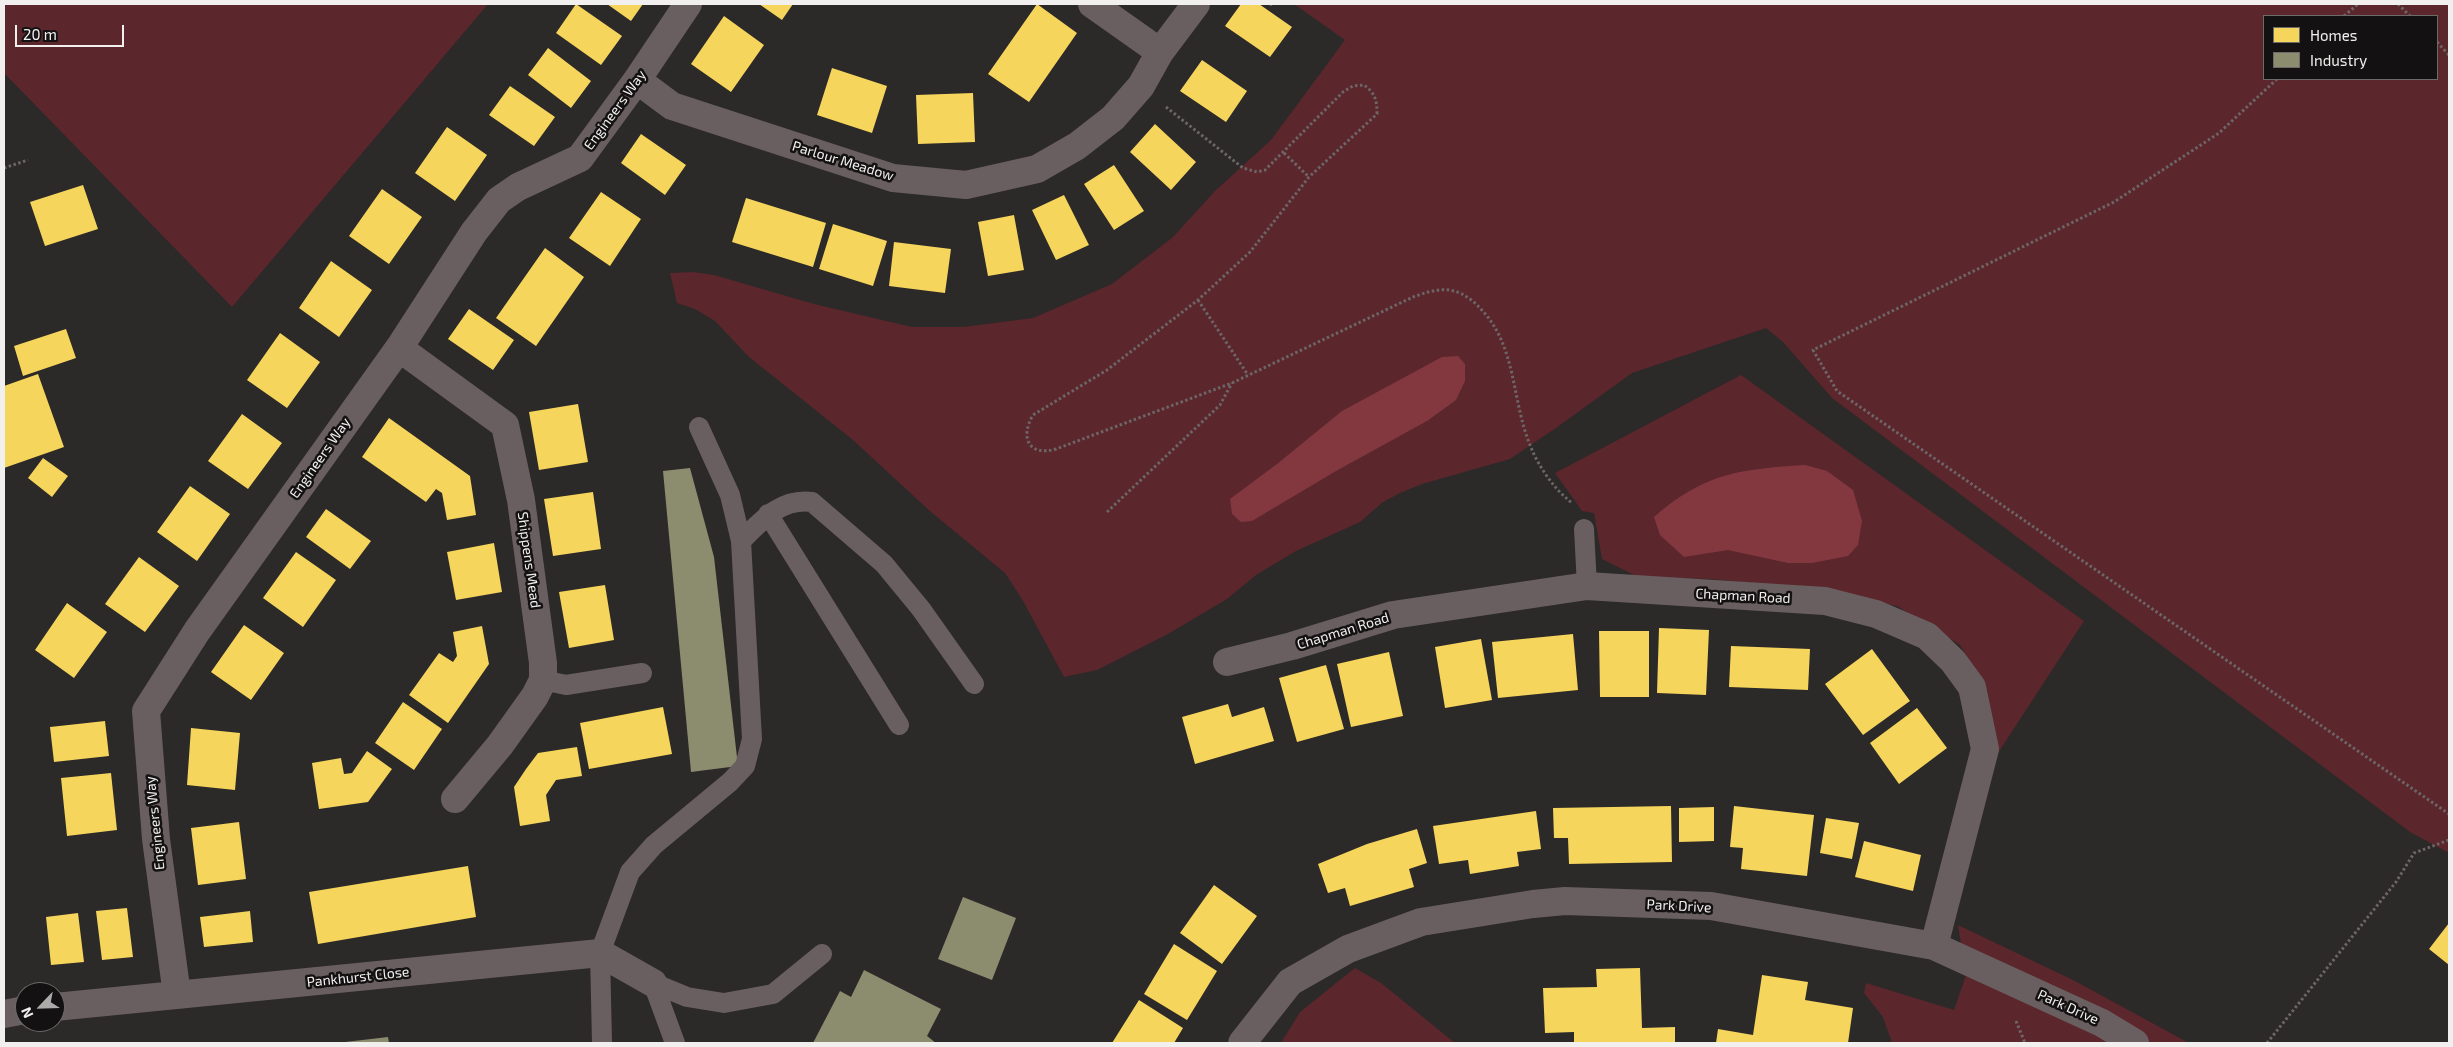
<!DOCTYPE html>
<style>
body{margin:0}
#map{position:relative;width:2453px;height:1047px;overflow:hidden;background:#2c2929;font-family:"Exo 2",sans-serif}
canvas{display:block}
.frame{position:absolute;inset:0;border:5px solid #f2efef;pointer-events:none}
.legend{position:absolute;left:2263px;top:15px;width:175px;height:65px;box-sizing:border-box;background:#141112;border:1px solid #6d6a6a;margin:0;padding:6px 9px;list-style:none;font-size:15px;color:#f2efef}
.legend li{display:flex;align-items:center;gap:10px;height:25px}
.legend b{width:25px;border:1px solid #6d6a6a}
.north{position:absolute;left:15px;top:982px;width:50px;height:50px;box-sizing:border-box;background:#141112;border:1px solid #6d6a6a;border-radius:50%;rotate:246deg;font-size:14px;font-weight:700;line-height:20px;text-align:center;color:#f2efef}
.north::after{content:'';display:block;margin:auto;width:18px;height:22px;background:#adaaaa;clip-path:polygon(50% 0,100% 100%,50% 72%,0 100%)}
.scale{position:absolute;left:15px;top:25px;width:109px;height:22px;box-sizing:border-box;border:2px solid #f2efef;border-top:0;padding-left:6px;font-size:15px;line-height:18px;white-space:nowrap;color:#f2efef;-webkit-text-stroke:4px #141112;paint-order:stroke}
</style>
<div id="map">
<canvas width="2453" height="1047"></canvas>
<div class="frame"></div>
<ul class="legend">
<li><b style="height:14px;background:#f6d55c"></b>Homes</li>
<li><b style="height:14px;background:#8c8c6e"></b>Industry</li>
</ul>
<div class="north">N</div>
<div class="scale">20 m</div>
</div>
<script>
const context = document.querySelector('canvas').getContext('2d');
context.lineJoin = 'round';
function fillPath(path, color) {
  context.fillStyle = color;
  context.fill(path, 'evenodd');
}
function trace(path, color, width, dash) {
  context.strokeStyle = color;
  context.lineWidth = width;
  context.lineCap = dash ? 'butt' : 'round';
  context.setLineDash(dash || []);
  context.stroke(path);
}
function label(font, color, halo, rows, align = 'center') {
  context.font = font + ' "Exo 2",sans-serif';
  context.lineWidth = 5;
  context.setLineDash([]);
  context.textBaseline = 'middle';
  context.strokeStyle = halo;
  context.fillStyle = color;
  for (const [text, x, y, turn = 0] of rows) {
    context.save();
    context.translate(x, y);
    context.rotate((+turn || 0) * Math.PI / 180);
    context.textAlign = isNaN(turn) ? turn : align;
    if (halo) context.strokeText(text, 0, 0);
    context.fillText(text, 0, 0);
    context.restore();
  }
}
const green = new Path2D(`
 M4,4H488L232,307L4,73Z
 M1294,4H2449V853L2410,832L1832,398L1783,342L1766,328L1632,373L1556,428L1510,459L1422,484L1400,493L1383,502L1360,522L1296,551L1256,575L1227,599L1168,634L1097,670L1064,677L1022,599L1005,573L931,512L853,440L749,357L715,321L695,309L677,303L670,273L693,272L714,275L814,304L912,327H964L1033,318L1112,284L1172,238L1215,191L1271,140L1345,40ZM2264,16H2437V79H2264Z
 M1741,375L2084,621L1996,756L1987,690L1960,645L1897,606L1806,588L1710,579L1638,577L1602,559L1594,513L1582,511L1555,473Z
 M1958,925L2073,980L2189,1043H1892L1883,1017L1864,993L1866,983L1954,1010L1966,975Z
 M1355,968L1381,983L1455,1043H1281L1300,1012Z`);
const water = new Path2D(`
 M1458,356L1465,364V381L1456,400L1427,421L1336,471L1252,521L1241,522L1232,514L1230,499L1277,464L1342,411L1442,357Z
 M1805,465L1827,471L1853,490L1862,521L1858,545L1848,556L1812,563H1788L1728,550L1684,557L1660,535L1654,517C1704,473 1741,469 1805,465Z`);
const homes = new Path2D(`
 M576,4L622,36L601,65L556,33Z
 M607,4H643L631,21Z
 M759,4H793L782,20Z
 M1037,4L1077,33L1029,102L988,74Z
 M1241,4H1259L1292,27L1270,57L1225,26Z
 M724,16L764,45L731,92L691,64Z
 M548,48L591,81L571,108L528,75Z
 M1202,60L1247,91L1226,122L1180,91Z
 M832,68L887,86L872,133L817,115Z
 M510,86L555,117L534,146L489,115Z
 M973,93L975,142L918,144L916,95Z
 M1155,124L1196,162L1171,190L1130,152Z
 M447,127L487,155L455,201L415,173Z
 M641,134L686,165L665,195L621,163Z
 M1114,165L1144,211L1114,230L1084,184Z
 M83,185L98,229L45,246L30,202Z
 M382,189L422,217L389,264L349,236Z
 M601,192L641,219L610,266L569,238Z
 M1064,195L1089,245L1056,260L1032,210Z
 M746,198L826,223L813,267L732,242Z
 M1014,215L1024,270L988,276L978,222Z
 M833,224L887,241L873,286L819,269Z
 M894,242L951,249L945,293L889,286Z
 M545,248L584,277L536,346L496,318Z
 M331,261L372,290L339,337L299,308Z
 M469,309L514,340L493,370L448,339Z
 M66,329L76,358L23,376L14,346Z
 M280,333L320,362L287,408L247,380Z
 M38,374L64,447L4,468V386Z
 M578,404L588,462L539,470L529,412Z
 M242,414L282,443L248,489L208,461Z
 M389,418L470,476L476,515L447,520L442,493L436,489L426,502L362,457Z
 M43,458L68,476L52,497L28,478Z
 M190,486L230,514L197,561L157,532Z
 M593,492L601,549L553,556L544,499Z
 M326,509L371,541L350,569L306,537Z
 M494,543L502,592L456,600L447,552Z
 M296,552L336,580L303,627L263,598Z
 M139,557L179,586L145,632L105,604Z
 M605,585L614,640L569,648L559,592Z
 M67,603L107,632L74,678L35,650Z
 M244,625L284,653L251,700L211,672Z
 M482,626L489,664L448,723L409,695L439,653L453,662L457,656L453,632Z
 M1659,628L1709,630L1706,695L1657,693Z
 M1599,631H1649V697H1600Z
 M1573,634L1578,690L1498,698L1492,642Z
 M1481,639L1492,700L1445,708L1435,647Z
 M1731,646L1810,649L1808,690L1729,687Z
 M1872,649L1910,701L1863,735L1825,684Z
 M1389,652L1403,716L1351,727L1337,664Z
 M1326,665L1344,729L1297,742L1279,678Z
 M403,702L442,729L414,770L375,743Z
 M1228,704L1232,717L1264,707L1274,741L1195,764L1182,717Z
 M663,707L672,754L589,769L580,723Z
 M1917,708L1947,748L1899,784L1870,743Z
 M105,721L109,756L54,762L50,727Z
 M191,728L240,733L235,790L187,785Z
 M577,747L582,776L556,780L546,795L550,821L520,826L514,787L526,769L538,753Z
 M367,751L392,769L368,802L319,809L312,763L341,758L344,774L352,773Z
 M111,773L117,830L67,836L61,778Z
 M1671,806L1672,862L1569,864L1568,838H1554L1553,808Z
 M1734,806L1814,815L1807,876L1741,869L1743,848L1730,847Z
 M1714,807V841L1679,842V808Z
 M1536,811L1541,849L1517,852L1519,866L1470,874L1468,860L1439,864L1433,826Z
 M1826,818L1859,823L1852,859L1820,853Z
 M239,822L246,879L198,885L191,828Z
 M1417,829L1427,863L1409,869L1414,887L1350,906L1345,888L1328,893L1318,864L1367,844Z
 M1864,841L1921,855L1913,891L1855,877Z
 M468,866L476,917L318,944L309,892Z
 M1214,885L1257,916L1222,964L1180,933Z
 M127,908L133,957L102,960L96,911Z
 M250,911L253,942L204,947L200,917Z
 M78,913L84,962L51,965L46,917Z
 M2449,923V965L2429,949Z
 M1174,944L1217,971L1187,1020L1144,994Z
 M1640,968L1642,1028L1675,1027V1043H1574V1032L1545,1033L1543,988L1597,987L1596,969Z
 M1762,975L1808,982L1805,1000L1853,1008L1848,1043H1716L1718,1029L1753,1035Z
 M1139,1000L1183,1028L1174,1043H1112Z`);
const industry = new Path2D(`
 M690,468L714,557L738,766L691,772L663,471Z
 M963,897L1016,918L992,980L938,959Z
 M864,970L941,1009L927,1036L936,1043H813L840,991L851,997Z
 M388,1037L389,1043H345V1042Z`);
const path = new Path2D(`
 M1270,4L1272,5
 M2398,4L2410,16
 M2344,16L2358,4
 M2437,42L2449,55
 M2277,79L2219,133L2114,202L1813,350L1837,391L2449,814
 M1166,107L1243,168L1257,172L1265,170L1343,92L1353,86L1364,85C1375,93 1377,100 1377,114L1309,177L1250,252L1198,300L1107,370L1033,415C1020,437 1028,457 1056,449L1232,383L1413,297C1425,293 1440,287 1454,291C1463,293 1472,300 1479,307C1517,345 1511,398 1530,445C1538,466 1554,489 1572,503
 M1284,153L1309,177
 M4,168L28,160
 M1198,300L1248,375
 M1107,512L1220,405L1232,383
 M2016,1021L2025,1043
 M2267,1043L2396,882L2414,853L2449,840`);
const service = new Path2D(`
 M768,514L899,725
 M1584,529L1587,586
 M741,541C762,520 781,498 812,502L884,564L921,609L974,684
 M543,680L566,685L642,673
 M653,983L687,997L724,1003L773,994L822,954
 M653,983L675,1043
 M602,1043L600,953L630,872L654,845L730,782L745,766L752,739L741,541L730,495L699,427`);
const minor = new Path2D(`
 M1160,52L1196,4
 M637,80L672,106L893,178L966,185L1037,169L1077,146L1113,118L1141,86L1160,52L1092,4
 M399,348L505,425L521,500L543,663V680L535,696L500,745L455,799
 M1227,662L1292,646L1393,615L1587,586L1825,601L1876,614L1927,636L1953,661L1972,687L1985,749L1934,946
 M177,995L156,839L146,711L197,631L399,348L474,232L499,200L518,187L580,158L637,80L688,4
 M55,1007L600,953L653,983
 M4,1014L25,1010
 M1242,1043L1290,982L1348,949L1421,922L1533,904L1565,901L1711,906L1934,946L2102,1023L2135,1043`);
const streetNames = [
 ["Engineers Way",615,110,-54],
 ["Parlour Meadow",843,161,17],
 ["Engineers Way",320,458,-55],
 ["Shippens Mead",529,560,82],
 ["Chapman Road",1743,596,3],
 ["Chapman Road",1343,631,-17],
 ["Engineers Way",155,823,-96],
 ["Park Drive",1679,906,3],
 ["Pankhurst Close",358,977,-6],
 ["Park Drive",2068,1007,24]
];
fillPath(green, '#5b262c');
fillPath(water, '#83383f');
fillPath(homes, '#f6d55c');
fillPath(industry, '#8c8c6e');
trace(path, '#6d6566', 3, [2.5, 2.5]);
trace(service, '#6a5f60', 20);
trace(minor, '#6a5f60', 28);
label('14px', '#f2efef', '#141112', streetNames);
</script>
